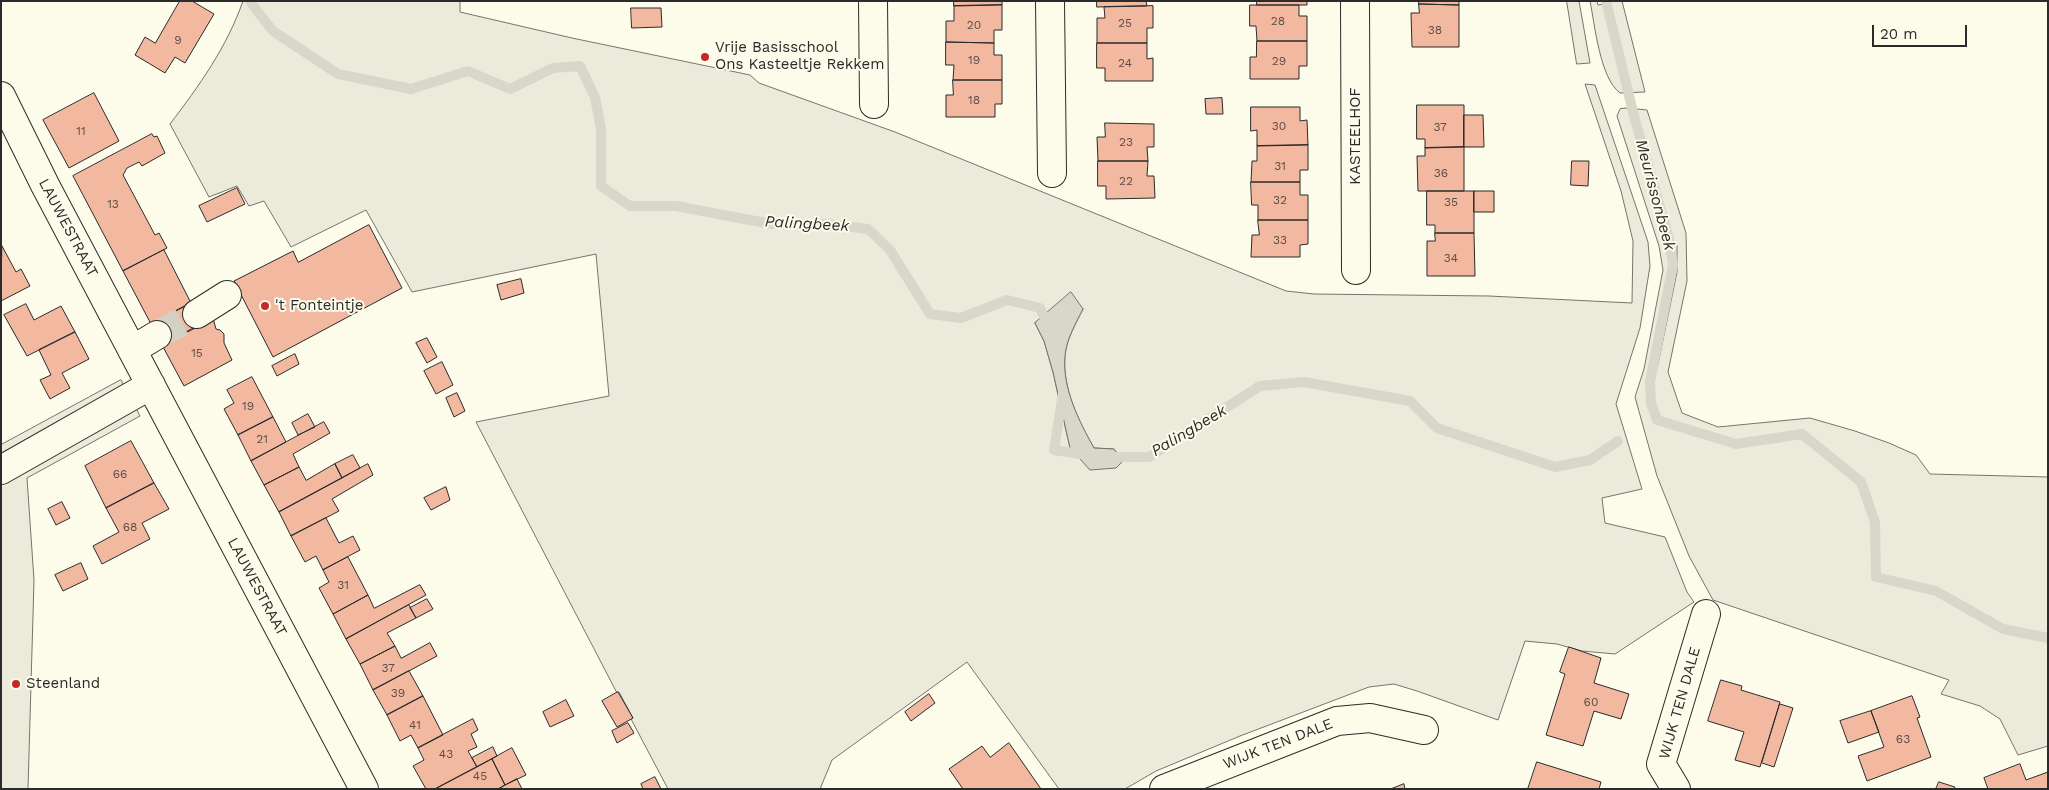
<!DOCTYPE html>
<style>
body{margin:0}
#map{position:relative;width:2049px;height:790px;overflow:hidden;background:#fdfbea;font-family:"Work Sans",sans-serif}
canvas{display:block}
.frame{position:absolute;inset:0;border:2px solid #2b2b2b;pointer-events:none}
.scale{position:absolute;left:1872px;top:25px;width:95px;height:22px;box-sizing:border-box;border:2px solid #2b2b2b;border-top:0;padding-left:6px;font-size:15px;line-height:18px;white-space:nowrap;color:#2b2b2b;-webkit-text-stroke:4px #fdfbea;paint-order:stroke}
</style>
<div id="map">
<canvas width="2049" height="790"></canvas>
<div class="frame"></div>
<div class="scale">20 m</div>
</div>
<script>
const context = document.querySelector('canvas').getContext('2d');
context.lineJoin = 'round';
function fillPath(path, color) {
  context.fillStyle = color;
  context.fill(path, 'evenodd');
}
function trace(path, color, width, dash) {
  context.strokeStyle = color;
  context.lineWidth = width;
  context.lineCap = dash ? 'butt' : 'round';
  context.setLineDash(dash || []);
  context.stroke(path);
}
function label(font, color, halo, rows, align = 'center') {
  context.font = font + ' "Work Sans",sans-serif';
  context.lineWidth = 4;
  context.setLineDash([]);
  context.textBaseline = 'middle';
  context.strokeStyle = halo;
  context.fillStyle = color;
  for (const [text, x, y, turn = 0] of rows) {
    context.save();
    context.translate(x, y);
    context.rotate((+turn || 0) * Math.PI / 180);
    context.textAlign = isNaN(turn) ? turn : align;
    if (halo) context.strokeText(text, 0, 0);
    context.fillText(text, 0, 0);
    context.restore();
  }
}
const green = new Path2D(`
 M243,1H460V12L572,38L750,75L759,83L895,132L1286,291L1314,294L1489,296L1632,303L1633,241L1621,191L1585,84L1595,85L1648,242L1650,266L1640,328L1616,404L1642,489L1602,498L1605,523L1665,537L1687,592L1694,602L1615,654L1582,651L1557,644L1525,641L1498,720L1417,691L1394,684L1369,687L1240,736L1156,771L1125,789H1059L967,662L832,760L820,789H668L631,719L633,718L619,692L617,693L476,422L609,396L596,254L412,292L366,210L291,247L264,201L249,206L237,186L209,197L170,124C199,86 227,47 243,1ZM1083,309C1076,323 1066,340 1065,356C1062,388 1079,422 1094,448L1114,449L1123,461L1070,448L1053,372L1044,341L1035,323Z
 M1567,1H1579L1590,63L1577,64Z
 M1590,1H1597L1598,5L1604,4V1H1622L1645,92L1620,93C1600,78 1595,26 1590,1Z
 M1628,108L1647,110L1686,233L1687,281L1668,372L1682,413L1718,427L1810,418L1855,431L1889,443L1916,455L1930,474L2048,477V746L2018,755L2000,719L1980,706L1941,694L1949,680L1713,600L1689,556L1657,476L1635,397L1644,369L1663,270L1659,246L1617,116L1620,109ZM1677,245V272L1657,369H1652L1670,273L1671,249Z
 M121,380L140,416L27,478L34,580L28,789H1V445Z`);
const water = new Path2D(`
 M1071,292L1083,309C1076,323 1066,340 1065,356C1062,388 1079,421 1094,448L1114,449L1123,461L1116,468L1090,470L1070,448L1053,372L1044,341L1035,323Z`);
const stream = new Path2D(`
 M1606,1L1634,116L1669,239L1673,265L1650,382L1651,403L1657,420L1736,444L1802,434L1861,482L1875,522L1876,577L1936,591L2003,629L2048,638
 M251,3L273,31L338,74L411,89L468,71L510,89L553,68L580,66L595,97L601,129V186L630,206H676L771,224H827L868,229L890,250L930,314L961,318L1007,300L1040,308L1049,328
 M1063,393L1054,450L1087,455
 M1107,457H1149L1260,386L1304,382L1410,401L1437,428L1555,467L1590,460L1618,441`);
const building = new Path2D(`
 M180,1H192L214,14L185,63L175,57L165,73L135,55L145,37L155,43Z
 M954,1H1002V5L954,6Z
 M1097,1H1146L1147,6L1097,7Z
 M1257,1H1307V5H1257Z
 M1419,1H1459V5L1419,4Z
 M1419,4L1459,5V47H1412L1411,13H1419Z
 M1002,5V30H994V43L946,42V21H954V6Z
 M1250,5H1299V16H1307V41H1257L1256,26H1250Z
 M1153,6V28H1147V43H1097V18H1105L1104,7Z
 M631,8H661L662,27L632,28Z
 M1257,41H1307V66H1299V79H1250V57H1256Z
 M946,42L994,43V55H1002V80H953L954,65H946Z
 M1097,43H1147V59L1153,58V81H1105V68H1097Z
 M953,80H1002V104H995V117H946V95H953Z
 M94,93L119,141L69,168L43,120Z
 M1222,98L1223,114H1206L1205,99Z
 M1417,105H1464V147L1425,148V139H1417Z
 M1251,107H1300V121L1307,120L1308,145L1257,146V130L1251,131Z
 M1464,115H1483L1484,147H1464Z
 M1105,123L1154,124V147H1147L1148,161H1098L1097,137H1105Z
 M152,134L154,137L157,136L165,153L142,166L139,162L127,168L123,175L155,235L159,233L167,248L123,271L73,176Z
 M1308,145V170H1300V182H1251L1252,161H1257V146Z
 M1464,147V191H1418L1417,156H1425V148Z
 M1098,161H1148L1147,176H1154L1155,198L1106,199V186H1098Z
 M1572,161H1589L1588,186L1571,185Z
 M1251,182H1300V195H1308V220H1258V205H1252Z
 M237,188L245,204L207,222L199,206Z
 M1427,191H1474V233H1435V225H1427Z
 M1474,191H1494V212H1474Z
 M1258,220H1308V244L1300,245V257H1251L1252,235H1259Z
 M369,225L402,288L273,357L234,281L293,251L298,262Z
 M1435,233H1474L1475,276H1427V241H1435Z
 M2,246L16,272L21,269L30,286L1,301Z
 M164,250L191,303L151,324L123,271Z
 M521,279L524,293L501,300L497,285Z
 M191,303L203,324L162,345L151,324Z
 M26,304L34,320L61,306L75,332L27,356L4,315Z
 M213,318L216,329L220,330L224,334V343L232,360L184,386L162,345Z
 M75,332L89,359L62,373L70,388L50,399L40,380L51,375L39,350Z
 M427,338L437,357L427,363L416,343Z
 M295,354L299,364L277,376L272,366Z
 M442,362L453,385L436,394L424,371Z
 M252,377L273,417L238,435L224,409L234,403L227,390Z
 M457,393L465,411L454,417L446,398Z
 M308,414L315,427L298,435L292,423Z
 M273,417L286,442L251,461L238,435Z
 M324,422L330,433L293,454L299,467L264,485L251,461Z
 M131,441L154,483L106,508L85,466Z
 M353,455L360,468L342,478L335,464Z
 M335,464L342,478L279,512L264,485L299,467L306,480Z
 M368,464L373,475L332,499L339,511L291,536L279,512Z
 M154,483L169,509L142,523L150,539L102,564L93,546L119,532L106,508Z
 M446,487L450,500L431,510L424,498Z
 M62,502L70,518L56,525L48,509Z
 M326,518L339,543L353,536L360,550L323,570L316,556L305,562L291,536Z
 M348,557L368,595L333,614L319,588L329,582L323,570Z
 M81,563L88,579L63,591L55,575Z
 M420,585L426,595L346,639L333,614L368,595L374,608Z
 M427,599L433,609L416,618L410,608Z
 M409,605L416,618L387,633L395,646L360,664L346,639Z
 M430,643L437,656L373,690L360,664L395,646L401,658Z
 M1569,647L1601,658L1594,683L1629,694L1621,719L1594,711L1583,746L1546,735L1565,674L1560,672Z
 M409,671L423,696L387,715L373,690Z
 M1721,680L1742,686L1741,690L1780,702L1760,767L1735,760L1744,732L1708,721Z
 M618,692L633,718L617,727L602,701Z
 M929,694L935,703L911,721L905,712Z
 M423,696L443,735L418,748L411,735L400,741L387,715Z
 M1912,696L1920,717L1917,718L1931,757L1867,781L1858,756L1884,747L1871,711Z
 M566,700L574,716L550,727L543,712Z
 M1780,704L1793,708L1774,767L1762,763Z
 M1871,711L1879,732L1848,743L1840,721Z
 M473,719L478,730L471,734L477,747L468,751L477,767L435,789H426L413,766L424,760L418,748Z
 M628,723L634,733L617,743L612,731Z
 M1009,743L1041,789H963L949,769L982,746L990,757Z
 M493,747L497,756L477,767L472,758Z
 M512,748L526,775L505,785L492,759Z
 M492,759L505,785L498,789H435Z
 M1537,762L1601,782L1599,789H1528Z
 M2020,764L2026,780L2048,772V789H1988L1984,778Z
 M655,777L661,789H643L641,784Z
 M517,779L522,789H498L505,785Z
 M1939,782L1955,787L1954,789H1936Z
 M1404,784L1405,789H1391Z`);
const minorTunnel = new Path2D(`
 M157,335L197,314`);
const minor = new Path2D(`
 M873,1L874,104
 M1050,1L1052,173
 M1355,1L1356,270
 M1,96L45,185L364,789
 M197,314L227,295
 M132,350L157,335
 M1,470L151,385
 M1164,789L1337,721L1370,718L1424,730
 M1676,789L1661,764L1706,614`);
const markers = [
 [705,57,5,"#c62828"],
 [265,306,5,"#c62828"],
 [16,684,5,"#c62828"]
];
const numberNames = [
 ["28",1278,21],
 ["25",1125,23],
 ["20",974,25],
 ["38",1435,30],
 ["9",178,40],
 ["19",974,60],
 ["29",1279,61],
 ["24",1125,63],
 ["18",974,100],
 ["30",1279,126],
 ["37",1440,127],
 ["11",81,131],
 ["23",1126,142],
 ["31",1280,166],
 ["36",1441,173],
 ["22",1126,181],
 ["32",1280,200],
 ["35",1451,202],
 ["13",113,204],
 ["33",1280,240],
 ["34",1451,258],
 ["15",197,353],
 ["19",248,406],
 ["21",262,439],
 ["66",120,474],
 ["68",130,527],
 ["31",343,585],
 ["37",388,668],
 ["39",398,693],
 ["60",1591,702],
 ["41",415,725],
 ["63",1903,739],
 ["43",446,754],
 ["45",480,776]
];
const poiNames = [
 ["Vrije Basisschool",715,48],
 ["Ons Kasteeltje Rekkem",715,65],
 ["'t Fonteintje",275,306],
 ["Steenland",26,684]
];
const streetNames = [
 ["KASTEELHOF",1356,136,-90],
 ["LAUWESTRAAT",68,228,62],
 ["LAUWESTRAAT",257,587,62],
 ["WIJK TEN DALE",1680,703,-74],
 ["WIJK TEN DALE",1278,744,-21]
];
const waterNames = [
 ["Meurissonbeek",1655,195,75],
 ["Palingbeek",807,224,3],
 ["Palingbeek",1189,431,-31]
];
fillPath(green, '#ecebdb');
trace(green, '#74746e', 1);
fillPath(water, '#d8d7c9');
trace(water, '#74746e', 1);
trace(stream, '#d8d7c9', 10);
fillPath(building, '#f2b8a0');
trace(building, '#2b2b2b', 1);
trace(minorTunnel, '#d3d1c4', 28, [28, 14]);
trace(minor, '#2b2b2b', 30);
trace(minor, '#fdfbea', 28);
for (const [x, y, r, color] of markers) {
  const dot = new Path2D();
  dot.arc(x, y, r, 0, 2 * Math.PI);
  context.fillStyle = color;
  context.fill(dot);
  trace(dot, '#fdfbea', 2);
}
label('12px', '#5d4e48', null, numberNames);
label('15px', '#2b2b2b', '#fdfbea', poiNames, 'left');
label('15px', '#2b2b2b', '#fdfbea', streetNames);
label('italic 16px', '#2b2b2b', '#fdfbea', waterNames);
</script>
